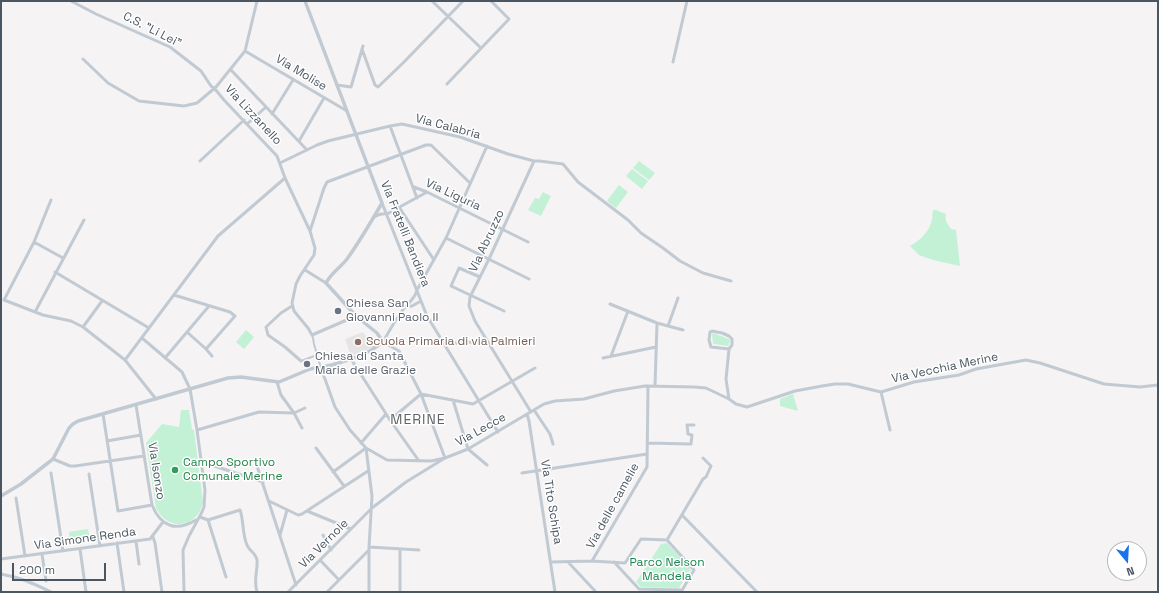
<!DOCTYPE html>
<style>
body{margin:0}
#map{position:relative;width:1159px;height:593px;overflow:hidden;background:#f5f3f3;font-family:"Space Grotesk",sans-serif}
canvas{display:block}
.frame{position:absolute;inset:0;border:2px solid #4a5661;pointer-events:none}
.north{position:absolute;left:1107px;top:541px;width:40px;height:40px;box-sizing:border-box;background:#fff;border:1px solid #b7bbc0;border-radius:50%;rotate:162deg;font-size:11px;font-weight:700;line-height:16px;text-align:center;color:#4a5661}
.north::after{content:'';display:block;margin:auto;width:14px;height:18px;background:#1a73e8;clip-path:polygon(50% 0,100% 100%,50% 72%,0 100%)}
.scale{position:absolute;left:12px;top:563px;width:94px;height:18px;box-sizing:border-box;border:2px solid #4a5661;border-top:0;padding-left:5px;font-size:12px;line-height:14px;white-space:nowrap;color:#4a5661;-webkit-text-stroke:3px #fff;paint-order:stroke}
</style>
<div id="map">
<canvas width="1159" height="593"></canvas>
<div class="frame"></div>
<div class="north">N</div>
<div class="scale">200 m</div>
</div>
<script>
const context = document.querySelector('canvas').getContext('2d');
context.lineJoin = 'round';
function fillPath(path, color) {
  context.fillStyle = color;
  context.fill(path, 'evenodd');
}
function trace(path, color, width, dash) {
  context.strokeStyle = color;
  context.lineWidth = width;
  context.lineCap = dash ? 'butt' : 'round';
  context.setLineDash(dash || []);
  context.stroke(path);
}
function label(font, color, halo, rows, align = 'center') {
  context.font = font + ' "Space Grotesk",sans-serif';
  context.lineWidth = 3;
  context.setLineDash([]);
  context.textBaseline = 'middle';
  context.strokeStyle = halo;
  context.fillStyle = color;
  for (const [text, x, y, turn = 0] of rows) {
    context.save();
    context.translate(x, y);
    context.rotate((+turn || 0) * Math.PI / 180);
    context.textAlign = isNaN(turn) ? turn : align;
    if (halo) context.strokeText(text, 0, 0);
    context.fillText(text, 0, 0);
    context.restore();
  }
}
const education = new Path2D(`
 M363,332L373,347L365,351L351,356L345,339Z`);
const green = new Path2D(`
 M639,161L655,173L649,180L633,168Z
 M632,169L648,181L642,189L626,176Z
 M619,185L628,192L616,208L607,201Z
 M543,192L551,196L541,216L528,210L535,198L539,199Z
 M933,210H936L946,214C944,220 948,224 951,229L956,230L960,266L933,260L919,255L910,246C919,241 928,233 931,223C933,219 932,214 933,210Z
 M246,330L254,337L244,349L236,342Z
 M713,333L729,339L730,340L729,345L728,346L714,344L713,343L712,334Z
 M793,394L798,411L780,406V399Z
 M181,410H189L192,429L194,430L203,502C198,528 168,532 156,508L146,443L162,424L179,427Z
 M88,529L90,539L70,542L69,532Z
 M667,543L691,569L679,588L641,587L636,582L661,544Z`);
const pedestrian = new Path2D(`
 M312,335L313,338L314,344L320,365V367
 M301,361L317,355`);
const minor = new Path2D(`
 M71,1L96,14L170,47L201,71L211,86L215,89L224,100L277,156L285,178L310,231L315,248L314,255L300,276L296,284L292,303L294,311L308,328L312,335L356,316
 M432,1L481,48
 M362,49L375,85L378,87L404,62L463,1
 M245,51L347,111
 M83,59L108,83L139,101L184,106L197,103L216,87L245,51L257,1
 M673,62L687,1
 M231,70L307,150
 M447,84L509,19L491,1
 M337,85L351,87L363,46
 M272,114L293,80
 M247,124L266,107
 M390,126L417,198
 M299,141L324,98
 M200,161L244,120
 M280,163L317,145L328,141L390,126L402,124L460,137L508,154L534,161H539L563,164L578,182L628,220L641,233L663,248L680,261L703,273L731,281
 M414,187L427,192L528,242
 M51,200L34,242L4,300L43,315L71,321L83,327L125,360
 M382,203L427,316L498,432
 M399,207L434,260
 M374,217C379,214 382,213 387,214L427,192
 M310,231L324,188L327,182L426,145H431L470,183
 M446,238L529,279
 M34,242L63,258
 M305,270L326,283
 M55,272L149,328
 M480,277L459,268L451,286L504,311
 M174,295L230,312L235,316L206,349L212,356
 M610,304L657,323L683,330
 M292,306L281,313L266,327L268,335L285,347L301,361
 M405,307L412,306L421,301
 M35,312L84,220
 M668,326L678,298
 M83,327L102,301
 M187,332L206,349
 M142,338L182,372L190,389L197,430L205,490L204,507L201,514L189,536L183,550L184,592
 M445,344L487,341
 M611,356L628,311
 M165,358L209,306
 M603,358L656,347
 M351,359L390,420L419,461
 M320,368L325,379L335,407L350,430L366,448L387,460L431,461L445,458L468,449L544,404L555,401L584,399L614,391L645,386L694,387L706,388L729,399L736,404L747,407L795,391L822,386L835,384H848L881,392L914,382L959,375L976,369L1026,360L1040,363L1104,384L1140,387L1158,385
 M277,382L281,395L294,413L302,428
 M655,386L657,323
 M881,392L890,430
 M156,399L125,360L218,236L285,178
 M729,399L726,379L729,349L711,347L709,340L710,332L712,331L722,333L729,336L732,339V345L729,349
 M453,400L468,449L487,465
 M136,405L152,505C161,527 176,532 196,520
 M534,410L550,434L553,444
 M531,412L475,321L469,306L470,297L489,259L534,161
 M103,414L118,511L152,505
 M527,414L529,421L555,592
 M390,420L421,394L473,404L535,368
 M197,430L259,412L294,413L305,408
 M107,441L141,435
 M361,443L386,414
 M647,443L691,444L692,435L688,434L687,425H694
 M316,448L344,486
 M53,459L70,466H75L144,456
 M202,462L263,482
 M257,466L296,585
 M333,472L366,448L372,496L369,547V592
 M51,473L63,551
 M522,473L647,454
 M89,474L100,546
 M16,498L25,556
 M269,501L298,515L302,514L368,471
 M307,511L351,529
 M682,515L757,592
 M200,517L208,520L226,577
 M208,520L240,510C244,521 242,534 247,545C249,551 256,553 257,560C258,572 253,579 257,592
 M280,535L287,510
 M323,535L331,550
 M153,537L155,543L162,592
 M667,540L703,479L706,477L711,466L703,458
 M136,541L139,564
 M117,543L124,592
 M369,547L419,550
 M80,549L86,592
 M42,554L46,581
 M1,559L150,539L163,522
 M320,560L339,580
 M592,561L647,467L648,386
 M551,562L592,561L625,563L641,539L667,540L694,570L681,592
 M568,562L596,592
 M614,562L639,589L682,590
 M1,574C22,578 32,583 51,592
 M288,592L372,508L406,482L445,458L421,394L399,351L383,342C389,331 395,321 402,311C408,303 415,299 417,290L446,238L487,146
 M327,592L369,550
 M400,592V549`);
const tertiary = new Path2D(`
 M1,496L21,484L53,459L69,428L73,424L78,421L228,378L241,377L279,382L310,369L332,365L357,357L370,351L383,342L377,333L356,316L326,283C331,273 341,267 347,259C360,241 371,222 382,203L305,1`);
const markers = [
 [338,311,4,"#6b7280"],
 [358,342,4,"#8d6e63"],
 [307,364,4,"#6b7280"],
 [175,470,4,"#2e9e5b"]
];
const streetNames = [
 ["C.S. \"Li Lei\"",152,30,27],
 ["Via Molise",301,73,31],
 ["Via Lizzanello",253,115,47],
 ["Via Calabria",448,127,15],
 ["Via Liguria",453,195,25],
 ["Via Fratelli Bandiera",405,234,68],
 ["Via Abruzzo",487,241,-65],
 ["Via Vecchia Merine",945,368,-12],
 ["Via Lecce",481,430,-29],
 ["Via Isonzo",156,471,81],
 ["Via Tito Schipa",551,502,81],
 ["Via delle camelie",613,506,-61],
 ["Via Simone Renda",85,539,-8],
 ["Via Vernole",324,544,-45]
];
const worshipNames = [
 ["Chiesa San",346,304],
 ["Giovanni Paolo II",346,318],
 ["Chiesa di Santa",315,357],
 ["Maria delle Grazie",315,371]
];
const educationNames = [
 ["Scuola Primaria di via Palmieri",366,342]
];
const leisureNames = [
 ["Campo Sportivo",183,463],
 ["Comunale Merine",183,477]
];
const parkNames = [
 ["Parco Nelson",667,563],
 ["Mandela",667,577]
];
const quarterNames = [
 ["MERINE",418,420]
];
fillPath(education, '#e6e4e5');
fillPath(green, '#c3f1d5');
trace(pedestrian, '#c1cad2', 2);
trace(minor, '#c1cad2', 3);
trace(tertiary, '#c1cad2', 3.5);
for (const [x, y, r, color] of markers) {
  const dot = new Path2D();
  dot.arc(x, y, r, 0, 2 * Math.PI);
  context.fillStyle = color;
  context.fill(dot);
  trace(dot, '#fff', 1.5);
}
label('12px', '#4a5661', '#fff', streetNames);
label('12px', '#5b616d', '#fff', worshipNames, 'left');
label('12px', '#785e54', '#fff', educationNames, 'left');
label('12px', '#27864d', '#fff', leisureNames, 'left');
label('12px', '#17864f', '#fff', parkNames);
context.letterSpacing = '1px';
label('14px', '#5f6368', '#fff', quarterNames);
context.letterSpacing = '0px';
</script>
